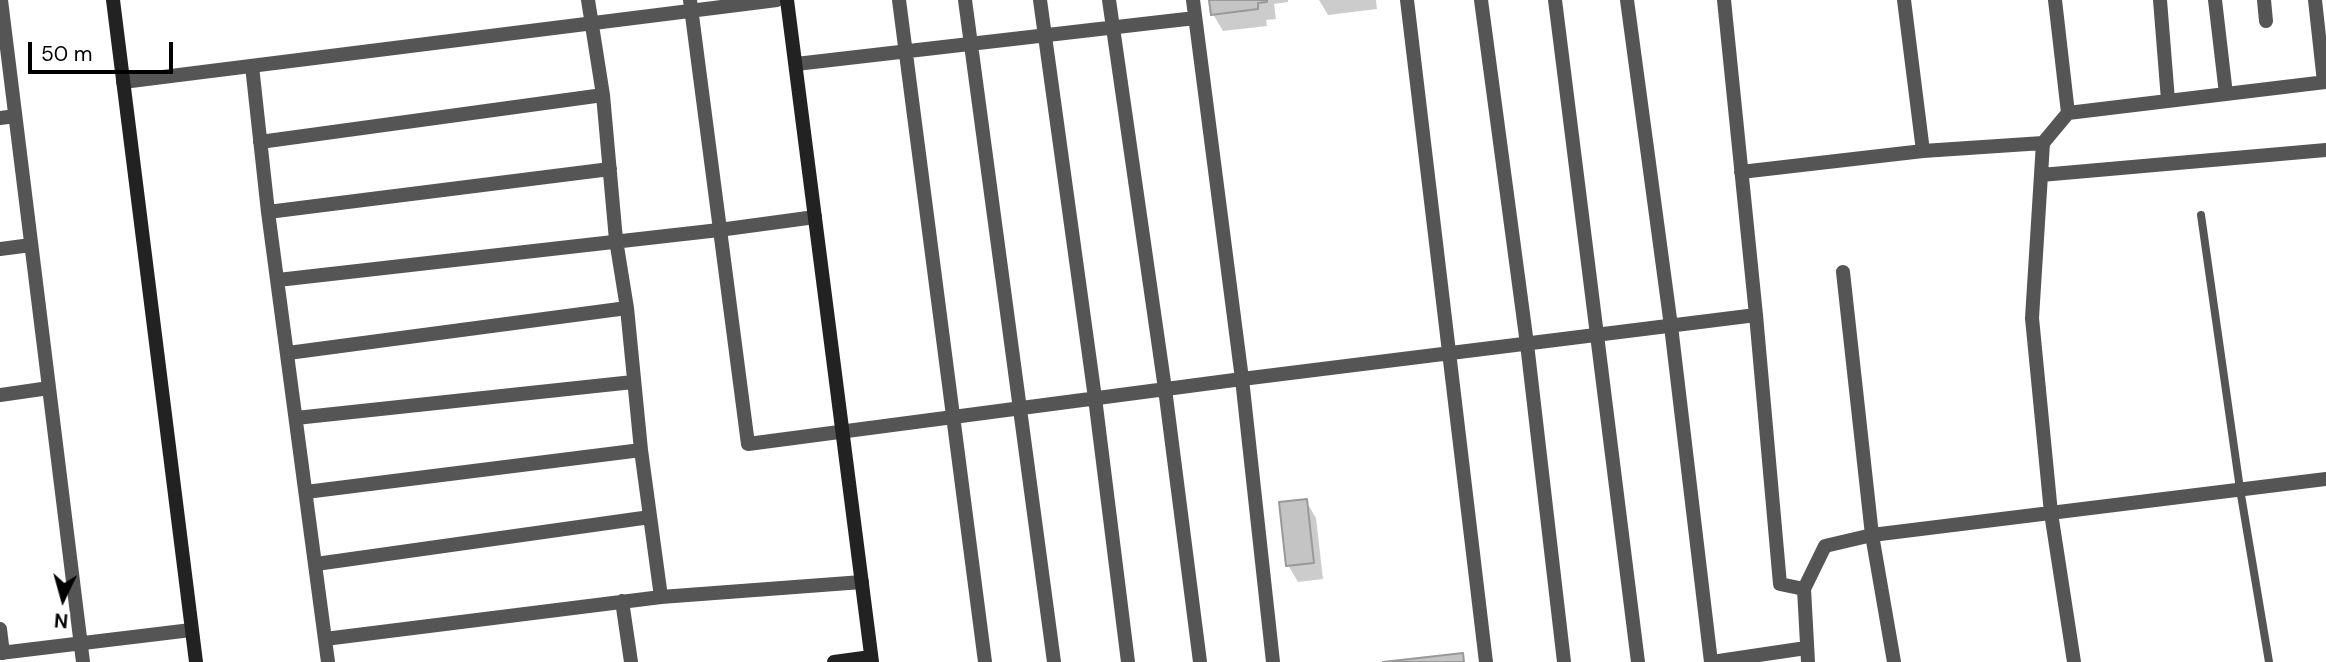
<!DOCTYPE html>
<style>
body{margin:0}
#map{position:relative;width:2326px;height:662px;overflow:hidden;background:#fff;font-family:"DM Sans",sans-serif}
canvas{display:block}
.north{position:absolute;left:28px;top:564px;width:70px;height:70px;-webkit-text-stroke:5px #fff;paint-order:stroke;rotate:185deg;font-size:19px;font-weight:700;line-height:28px;text-align:center;color:#000}
.north::after{content:'';display:block;margin:auto;width:24px;height:32px;background:#000;clip-path:polygon(50% 0,100% 100%,50% 72%,0 100%)}
.scale{position:absolute;left:28px;top:42px;width:145px;height:32px;box-sizing:border-box;border:4px solid #000;border-top:0;padding-left:9px;font-size:21px;line-height:24px;white-space:nowrap;color:#000;-webkit-text-stroke:5px #fff;paint-order:stroke}
</style>
<div id="map">
<canvas width="2326" height="662"></canvas>
<div class="north">N</div>
<div class="scale">50 m</div>
</div>
<script>
const context = document.querySelector('canvas').getContext('2d');
context.lineJoin = 'round';
function fillPath(path, color) {
  context.fillStyle = color;
  context.fill(path, 'evenodd');
}
function trace(path, color, width, dash) {
  context.strokeStyle = color;
  context.lineWidth = width;
  context.lineCap = dash ? 'butt' : 'round';
  context.setLineDash(dash || []);
  context.stroke(path);
}
const shadow = new Path2D(`
 M1211,0H1288V2L1274,4L1276,19L1266,20L1267,26L1223,31L1213,14Z
 M1319,0H1376L1377,9L1328,15Z
 M1306,501L1316,518L1323,579L1298,582L1288,565Z`);
const building = new Path2D(`
 M1209,0H1267V2L1258,3V9L1211,15Z
 M1307,499L1314,563L1286,566L1279,502Z
 M1463,653L1464,662H1383Z`);
const lane = new Path2D(`
 M2201,215L2240,489L2269,662`);
const street = new Path2D(`
 M1,0L83,662
 M690,0L748,444L1242,379L1756,315
 M899,0L985,662
 M965,0L1054,662
 M1040,0L1095,398L1128,662
 M1109,0L1165,389L1200,662
 M1193,0L1242,379L1273,662
 M1407,0L1486,662
 M1481,0L1527,344L1564,662
 M1555,0L1638,662
 M1627,0L1671,326L1711,662
 M1724,0L1756,315L1780,584L1804,589
 M1904,0L1923,151
 M2055,0L2068,113
 M2160,0L2168,100
 M2215,0L2226,94
 M2264,0L2266,21
 M2315,0L2324,82
 M796,64L1195,18
 M252,66L268,212L328,662
 M123,82L777,0
 M0,118L15,116
 M260,142L603,95
 M2043,143L2032,318L2051,513L2074,662
 M1741,172L1923,151L2043,143L2068,113L2326,82
 M2041,175L2326,150
 M268,212L610,169
 M0,249L31,245
 M1843,272L1872,535L1894,662
 M278,280L719,230L815,217
 M288,353L627,308
 M0,395L49,388
 M296,418L633,382
 M306,492L641,450
 M316,564L650,517
 M661,597L862,582
 M622,601L631,662
 M0,629L3,653
 M325,639L661,597L641,450L627,308L616,240L603,95L588,0
 M0,653L191,630
 M1712,662L1806,648
 M1808,662L1804,589L1825,546L1872,535L2326,479`);
const secondary = new Path2D(`
 M113,0L196,662
 M787,0L872,662
 M834,662L871,657`);
fillPath(shadow, '#0003');
fillPath(building, '#c4c4c4');
trace(building, '#999', 2);
trace(lane, '#555', 8);
trace(street, '#555', 14);
trace(secondary, '#222', 14);
</script>
